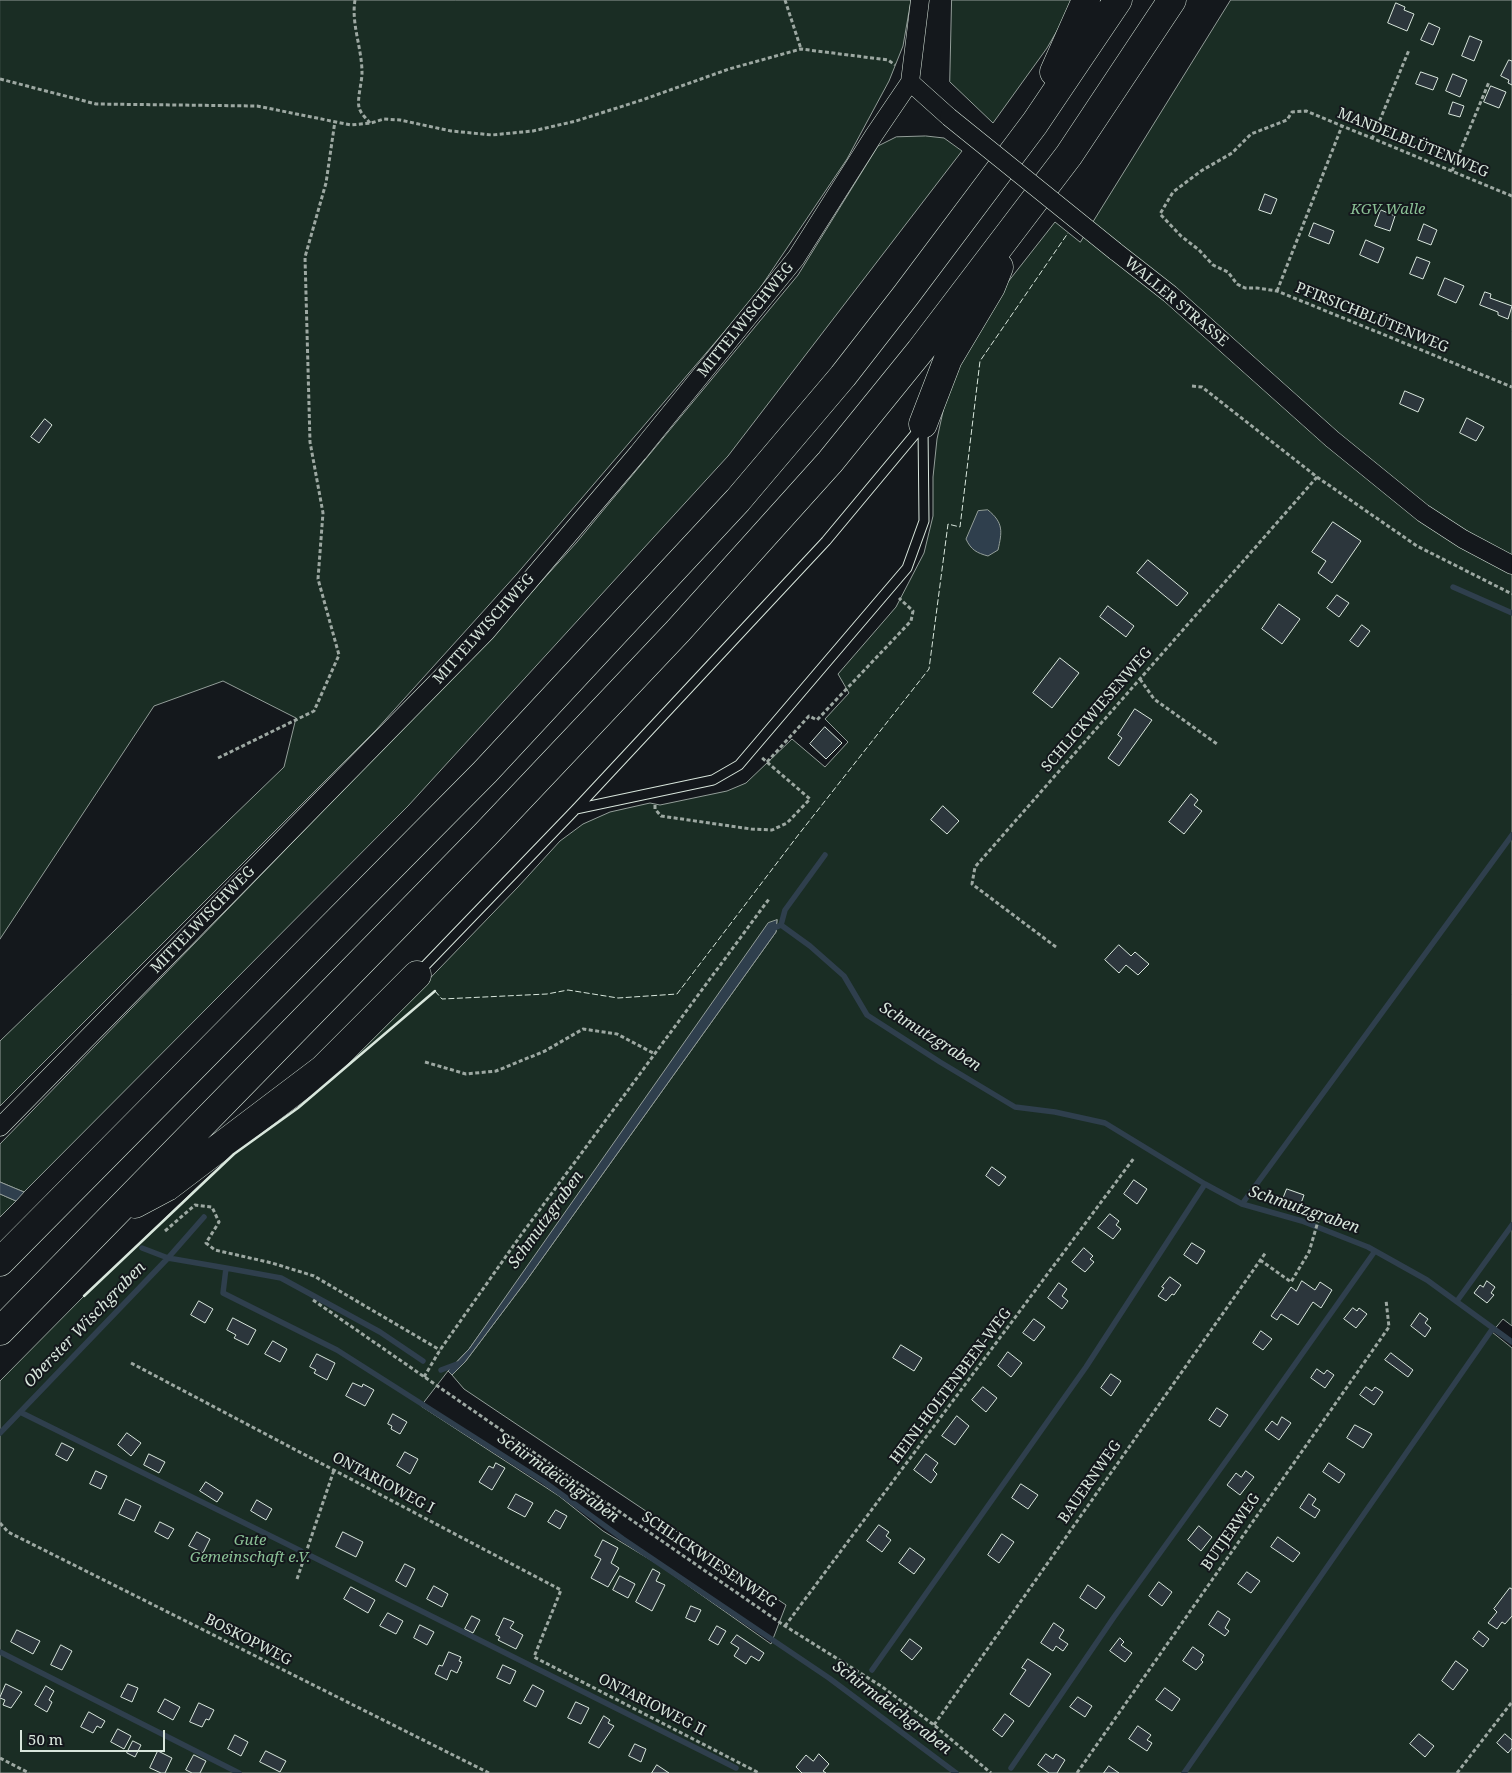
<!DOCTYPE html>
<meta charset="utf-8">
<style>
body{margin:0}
#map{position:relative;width:1512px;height:1773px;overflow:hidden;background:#14181c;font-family:"Noto Serif",serif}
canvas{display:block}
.scale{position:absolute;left:20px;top:1730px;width:145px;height:22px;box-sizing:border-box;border:2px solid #d8e6dc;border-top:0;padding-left:6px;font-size:15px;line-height:18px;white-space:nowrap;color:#d8e6dc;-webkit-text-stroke:4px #14181c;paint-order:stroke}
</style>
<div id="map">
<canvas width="1512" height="1773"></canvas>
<div class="scale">50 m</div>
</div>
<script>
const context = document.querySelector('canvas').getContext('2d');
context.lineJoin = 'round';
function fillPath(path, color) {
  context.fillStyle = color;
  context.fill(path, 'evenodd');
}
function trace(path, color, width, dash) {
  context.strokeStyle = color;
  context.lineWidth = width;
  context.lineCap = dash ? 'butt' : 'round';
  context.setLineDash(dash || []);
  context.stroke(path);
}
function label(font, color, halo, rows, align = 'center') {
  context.font = font + ' "Noto Serif",serif';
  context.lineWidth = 4;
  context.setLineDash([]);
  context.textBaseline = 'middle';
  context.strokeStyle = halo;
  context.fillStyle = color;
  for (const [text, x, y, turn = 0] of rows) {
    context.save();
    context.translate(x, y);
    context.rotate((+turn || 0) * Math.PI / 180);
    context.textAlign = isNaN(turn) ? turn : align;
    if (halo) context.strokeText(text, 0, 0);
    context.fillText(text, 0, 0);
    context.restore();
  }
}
const green = new Path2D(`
 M0,0H911L903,46L889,81L847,159L754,297L516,575L376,730L0,1106V1041L284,767L296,718L223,681L154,706L0,939Z
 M952,0H1075L1047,48L993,123L950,82Z
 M1231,0H1512V1326L1503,1319L1492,1332L1512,1348V1773H0V1381L84,1296L207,1178L234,1154L298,1108L356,1055L518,887L560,841L583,824L610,812L650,803L660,805L727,791L746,783L792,739L825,767L848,742L825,719L849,693L838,674L896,607L924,553L933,516V477L937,439L947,393L965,348L1004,287L1055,222L1080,242ZM777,920L776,932L526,1281L465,1362L452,1375L464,1389L786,1605L771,1644L659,1565L603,1531L559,1496L421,1406L448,1371L469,1349Z
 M926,136L944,138L962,151L728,456L408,806L24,1192L0,1182V1144L483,646L577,542L798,275L878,146L896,137Z
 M0,1194L16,1201L0,1217Z`);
const water = new Path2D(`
 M988,510C1004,523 1002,532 998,550L988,556C977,553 971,550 966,539L978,511Z
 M777,920L776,932L526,1281L465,1362L452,1375L448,1371L469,1349L768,923Z
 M0,1182L24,1192L16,1201L0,1194Z`);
const stream = new Path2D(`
 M1453,587L1512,613
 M781,925L785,910L825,855
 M772,929L781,925L810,946L844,976L867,1015L940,1062L1015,1107L1055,1112L1105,1123L1205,1184L1242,1204L1302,1221L1368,1247L1427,1280L1512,1342
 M1242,1204L1512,835
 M142,1248L168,1258L226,1268L223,1293L337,1350L543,1481L623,1539L829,1678L956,1773
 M226,1268L281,1278L380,1332L423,1361
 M1457,1301L1512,1225
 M441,1370L457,1364
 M20,1412L301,1551
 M0,1433L168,1258L204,1217
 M311,1556L736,1768
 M0,1652L239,1773
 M872,1670L1086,1367L1205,1184
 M1011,1768L1114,1617L1249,1429L1375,1251
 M1184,1773L1493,1328`);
const building = new Path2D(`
 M1396,3L1405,7L1404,10L1414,14L1407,31L1388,23Z
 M1429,23L1440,28L1433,45L1421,40Z
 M1470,36L1482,41L1474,61L1462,56Z
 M1509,60L1512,61V85L1508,83L1509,80L1501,76Z
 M1421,72L1438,78L1433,90L1416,84Z
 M1453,74L1467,80L1460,97L1446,91Z
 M1491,86L1506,92L1499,108L1484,102Z
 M1453,102L1464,106L1460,117L1449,114Z
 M1265,194L1277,199L1271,214L1259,210Z
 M1381,210L1395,216L1390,231L1375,226Z
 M1314,223L1334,231L1329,244L1309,236Z
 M1424,224L1437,230L1431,245L1418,240Z
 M1366,240L1384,248L1378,263L1360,255Z
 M1417,257L1430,262L1423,279L1410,274Z
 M1445,278L1464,286L1456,303L1438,295Z
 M1485,292L1491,294L1490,298L1512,306L1508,319L1498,315V312L1480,305Z
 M1405,391L1424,399L1418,412L1400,404Z
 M1467,418L1484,427L1476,441L1460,433Z
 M45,419L52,425L39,443L31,437Z
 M1333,522L1361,541L1332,583L1318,573L1326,561L1312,552Z
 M1148,560L1188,593L1177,606L1137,573Z
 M1337,595L1349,603L1339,617L1327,608Z
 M1279,604L1300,619L1282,644L1262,629Z
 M1108,606L1134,626L1126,637L1100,617Z
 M1362,625L1370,631L1358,647L1350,641Z
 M1060,658L1079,673L1052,708L1033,693Z
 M1135,709L1152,720L1119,766L1108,758L1122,738L1118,735Z
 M825,727L842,743L826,759L810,744Z
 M1191,794L1198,800L1194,805L1202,811L1184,834L1169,822Z
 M943,806L959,821L947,834L931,820Z
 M1119,945L1131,956L1135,952L1149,964L1138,975L1126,965L1119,973L1105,960Z
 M992,1167L1006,1177L999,1186L986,1176Z
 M1134,1180L1147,1189L1137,1204L1124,1194Z
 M1287,1189L1304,1195L1300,1206L1283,1199Z
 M1110,1214L1119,1221L1116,1225L1121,1229L1113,1239L1098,1228Z
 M1192,1243L1205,1251L1197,1264L1184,1255Z
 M1084,1248L1093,1256L1090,1259L1094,1262L1085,1272L1072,1262Z
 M1170,1277L1181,1285L1174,1295L1172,1294L1166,1301L1158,1296L1164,1288L1162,1287Z
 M1302,1281L1315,1290L1320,1282L1332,1290L1321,1308L1313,1302L1298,1325L1281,1314L1277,1320L1271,1316L1291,1287L1296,1291Z
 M1487,1281L1495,1287L1491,1293L1494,1295L1487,1303L1474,1293L1480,1285L1483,1287Z
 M1059,1283L1067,1289L1062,1296L1068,1301L1062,1309L1048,1298Z
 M199,1301L213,1309L205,1323L191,1315Z
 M1353,1308L1357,1311L1359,1308L1367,1314L1356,1328L1344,1319Z
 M1420,1313L1428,1319L1425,1323L1431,1328L1425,1337L1411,1326Z
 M233,1318L256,1330L248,1345L234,1338L236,1335L227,1330Z
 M1034,1319L1045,1327L1034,1341L1023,1333Z
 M1261,1331L1272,1339L1263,1350L1253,1343Z
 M273,1341L287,1349L280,1362L265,1354Z
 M901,1345L922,1358L914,1371L893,1358Z
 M1008,1352L1022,1363L1011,1377L998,1366Z
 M1391,1353L1413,1370L1408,1377L1385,1360Z
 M317,1354L335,1363L327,1380L314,1373L316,1370L310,1367Z
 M1317,1369L1324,1374L1327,1370L1334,1375L1325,1388L1311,1378Z
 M1111,1374L1121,1381L1111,1396L1101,1388Z
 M353,1383L362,1387L363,1384L374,1390L365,1406L346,1396Z
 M983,1387L997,1398L986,1412L972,1400Z
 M1366,1387L1372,1391L1375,1387L1383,1392L1374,1405L1360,1395Z
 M1217,1408L1228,1415L1220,1427L1209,1420Z
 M393,1414L407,1422L400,1434L391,1429L392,1426L388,1424Z
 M957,1416L969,1426L955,1445L942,1436Z
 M1282,1417L1291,1423L1279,1440L1265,1430L1272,1421L1277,1425Z
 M1355,1425L1372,1434L1363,1448L1347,1438Z
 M127,1433L141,1443L131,1456L118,1445Z
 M62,1443L74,1449L67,1461L56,1455Z
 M405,1452L418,1459L410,1474L397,1466Z
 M149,1454L165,1462L159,1473L144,1465Z
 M926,1454L938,1463L933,1470L937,1474L931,1483L914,1470Z
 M496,1463L505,1468L492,1490L479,1482L489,1466L493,1468Z
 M1329,1463L1345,1474L1339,1483L1323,1472Z
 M96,1471L107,1476L101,1489L90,1484Z
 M1246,1471L1254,1477L1240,1495L1227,1485L1236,1473L1241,1477Z
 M206,1482L223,1493L217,1502L200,1491Z
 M1021,1484L1038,1495L1028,1509L1012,1498Z
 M516,1494L533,1503L525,1517L508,1508Z
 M1309,1494L1316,1499L1312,1505L1320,1510L1315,1518L1300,1508Z
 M126,1499L141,1506L134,1521L119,1514Z
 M257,1500L272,1509L266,1520L251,1511Z
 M556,1510L567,1516L560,1529L548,1522Z
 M160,1522L174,1529L168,1539L155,1532Z
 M879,1525L889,1532L886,1536L891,1540L882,1552L867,1541Z
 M1199,1526L1212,1537L1201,1551L1188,1540Z
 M197,1532L210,1539L203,1553L189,1546Z
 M343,1532L363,1542L356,1557L336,1547Z
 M1002,1534L1014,1542L999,1563L988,1555Z
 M1278,1537L1300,1553L1293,1562L1271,1547Z
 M603,1540L618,1548L611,1563L619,1568L608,1587L591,1578L601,1559L595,1556Z
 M910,1548L925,1559L914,1574L899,1563Z
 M405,1564L415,1569L406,1587L396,1581Z
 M653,1569L660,1573L656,1581L665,1585L652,1611L636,1602Z
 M1247,1572L1260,1581L1251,1593L1238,1584Z
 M620,1576L635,1584L628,1598L613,1590Z
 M1159,1582L1172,1592L1162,1606L1149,1596Z
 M1088,1585L1105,1597L1096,1609L1080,1598Z
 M434,1586L448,1594L442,1607L427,1599Z
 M351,1587L375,1600L368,1613L344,1599Z
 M1510,1588L1512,1589V1616L1505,1624L1502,1622L1497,1629L1488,1623L1497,1612L1494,1609Z
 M691,1606L701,1610L695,1622L686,1618Z
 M1218,1611L1230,1619L1225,1628L1229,1631L1225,1636L1209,1625Z
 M388,1613L403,1621L396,1634L380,1626Z
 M472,1616L480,1620L473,1633L465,1629Z
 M504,1618L514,1622L510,1628L523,1635L516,1649L498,1640L500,1637L496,1635Z
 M1054,1623L1064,1630L1059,1638L1068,1644L1063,1651L1056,1646L1053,1651L1041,1643Z
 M420,1625L434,1632L427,1645L414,1638Z
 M717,1626L726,1631L718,1645L709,1640Z
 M17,1630L40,1641L33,1654L11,1642Z
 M1479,1631L1489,1639L1483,1647L1473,1639Z
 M737,1635L764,1653L759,1661L751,1656L746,1664L734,1656L739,1648L731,1643Z
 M1120,1638L1124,1642L1121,1645L1132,1653L1125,1662L1110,1651Z
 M910,1639L922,1648L912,1660L901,1651Z
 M61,1645L72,1651L62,1670L51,1665Z
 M1193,1647L1204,1655L1201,1660L1203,1662L1196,1670L1183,1661Z
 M449,1652L461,1657L459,1661L462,1662L457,1673L451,1670L447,1680L435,1674L439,1665L442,1666Z
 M1028,1659L1051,1674L1029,1707L1010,1694L1026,1670L1022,1668Z
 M1456,1661L1468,1670L1453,1690L1442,1681Z
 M503,1665L516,1671L510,1684L497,1678Z
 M6,1684L22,1692L11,1708L3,1705L5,1700L0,1698Z
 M128,1684L138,1688L132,1702L121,1697Z
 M533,1685L544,1691L536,1707L524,1701Z
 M46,1686L54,1691L49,1700L52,1702L47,1712L35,1705Z
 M1165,1688L1180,1699L1172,1711L1156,1700Z
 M1078,1697L1092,1706L1085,1717L1070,1707Z
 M165,1699L180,1707L173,1720L158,1712Z
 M576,1702L589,1708L581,1724L568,1718Z
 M199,1703L214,1710L209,1720L206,1719L202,1727L190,1722Z
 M89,1712L105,1721L101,1728L97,1726L93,1733L81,1727Z
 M1005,1714L1014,1721L1002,1737L993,1730Z
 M604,1716L610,1720L608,1723L614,1726L599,1748L589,1743Z
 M1138,1726L1151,1735L1147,1740L1152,1743L1147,1751L1129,1739Z
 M118,1729L131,1736L124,1749L111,1742Z
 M1419,1734L1434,1746L1425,1757L1410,1744Z
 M1505,1734L1512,1740V1748L1508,1753L1497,1743Z
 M235,1735L248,1742L241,1756L228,1749Z
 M133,1741L141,1745L135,1757L127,1753Z
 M635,1744L646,1749L641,1762L629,1756Z
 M158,1751L172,1758L165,1773H161L150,1768Z
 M266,1751L286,1761L280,1772L260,1762Z
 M819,1754L829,1764L823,1771L826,1773H802L796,1767L806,1755L813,1761Z
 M1046,1754L1053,1759L1056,1754L1065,1760L1057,1773H1049L1038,1765Z
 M194,1755L206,1761L200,1773H192L186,1770Z
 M657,1765L669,1773H652Z
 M1109,1766L1119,1773H1104Z`);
const path = new Path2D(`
 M355,0C351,24 362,48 362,73C362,82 357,99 359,107C360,113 366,118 370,123
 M785,0L801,49
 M0,79L96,104L257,106L351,125L371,123L384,119L400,120L451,131L492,135L533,131L576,121L642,100L729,69L801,49L888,60L895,65
 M1372,139L1409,50
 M1452,171L1489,82
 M1512,196L1306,111L1292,112L1287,120L1251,134L1232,153L1201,171L1173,192L1160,214L1181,236L1199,250L1213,265L1228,272L1237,284L1245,288H1257L1277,291L1512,387
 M1277,291L1342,126
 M1192,386L1202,387L1317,477L1417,546L1512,594
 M1140,679L1154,699L1217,744
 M218,758L314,711L339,655L318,579L323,513L310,442L305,257L326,183L335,121
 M767,762L809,716L817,720L911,621L913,611L899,598
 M655,805V809L661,816L751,829L772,830L787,823L810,799L761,757
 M1056,947L972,884L975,867L1317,477
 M425,1062L466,1074L496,1071L545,1051L583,1029L617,1034L655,1054
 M165,1231L195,1205L212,1207L219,1222L206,1243L215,1250L272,1263L314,1276L440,1350
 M1260,1260L1291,1282L1309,1252L1319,1218
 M313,1300L785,1626L881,1686L934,1725L991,1773
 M131,1363L561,1590L534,1657L759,1773
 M424,1377L440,1350L521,1235L769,899
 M0,1523L8,1532L489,1773
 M297,1579L334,1470
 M785,1626L1134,1158
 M934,1725L1266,1252
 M0,1758L29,1773
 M1077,1773L1389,1327L1386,1300
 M1457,1773L1512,1702`);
const service = new Path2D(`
 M576,809L713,780L739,765L907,568L924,521L923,427
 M419,972L576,809L826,541L921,427`);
const minor = new Path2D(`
 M910,82L949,117
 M1115,251L1170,294L1332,439L1423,513L1463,539L1512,565
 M0,1127L486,632L638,453L796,258L874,135L910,82L920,0`);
const motorway = new Path2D(`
 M1054,72L1086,0
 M923,424L948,359L991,287L999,267
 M135,1204L167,1187L323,1069L417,975
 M0,1262L485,772L738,500L843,376L906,295L1035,123L1118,0
 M0,1331L485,835L678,631L830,462L920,351L1069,155L1172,0`);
const minorBridge = new Path2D(`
 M949,117L1115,251`);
const fence = new Path2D(`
 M435,991L442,999L547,994L568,990L618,998L677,994L799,834L929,669L948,524L960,527L980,361L1068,233`);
const wall = new Path2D(`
 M84,1296L234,1154L298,1108L435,991`);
const streetNames = [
 ["MANDELBLÜTENWEG",1413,143,22],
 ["WALLER STRASSE",1176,302,40],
 ["PFIRSICHBLÜTENWEG",1372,318,22],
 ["MITTELWISCHWEG",746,320,-51],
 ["MITTELWISCHWEG",484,629,-48],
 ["SCHLICKWIESENWEG",1097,710,-49],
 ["MITTELWISCHWEG",203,920,-46],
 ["HEINI-HOLTENBEEN-WEG",951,1386,-53],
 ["BAUERNWEG",1090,1482,-55],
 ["ONTARIOWEG I",383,1483,28],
 ["BUTJERWEG",1231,1532,-55],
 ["SCHLICKWIESENWEG",709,1560,34],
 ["BOSKOPWEG",248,1640,27],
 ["ONTARIOWEG II",652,1705,27]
];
const parkNames = [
 ["KGV Walle",1388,210],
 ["Gute",250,1541],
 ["Gemeinschaft e.V.",250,1558]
];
const waterNames = [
 ["Schmutzgraben",930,1037,32],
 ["Schmutzgraben",1304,1210,19],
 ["Schmutzgraben",546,1220,-54],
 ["Oberster Wischgraben",85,1325,-46],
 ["Schirmdeichgraben",558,1478,35],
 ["Schirmdeichgraben",892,1708,37]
];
fillPath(green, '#1a2d24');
trace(green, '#939e99', 1);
fillPath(water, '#2f3f4d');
trace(water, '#939e99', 1);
trace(stream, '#2f3f4d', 5.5);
fillPath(building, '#2c363c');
trace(building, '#d8e6dc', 1);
trace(service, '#d8e6dc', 11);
trace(minor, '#d8e6dc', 19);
trace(motorway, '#d8e6dc', 29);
trace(path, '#9da8a2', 3, [4, 2.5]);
trace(service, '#14181c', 9);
trace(minor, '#14181c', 18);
trace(motorway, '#14181c', 28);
trace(minorBridge, '#d8e6dc', 19, []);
trace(minorBridge, '#14181c', 18);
trace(fence, '#d8e6dc', 1, [6, 2.5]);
trace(wall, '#d8e6dc', 2.5);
label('15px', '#d8e6dc', '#14181c', streetNames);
label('italic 15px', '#8ac095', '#14181c', parkNames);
label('italic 16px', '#d8e6dc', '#14181c', waterNames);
</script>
